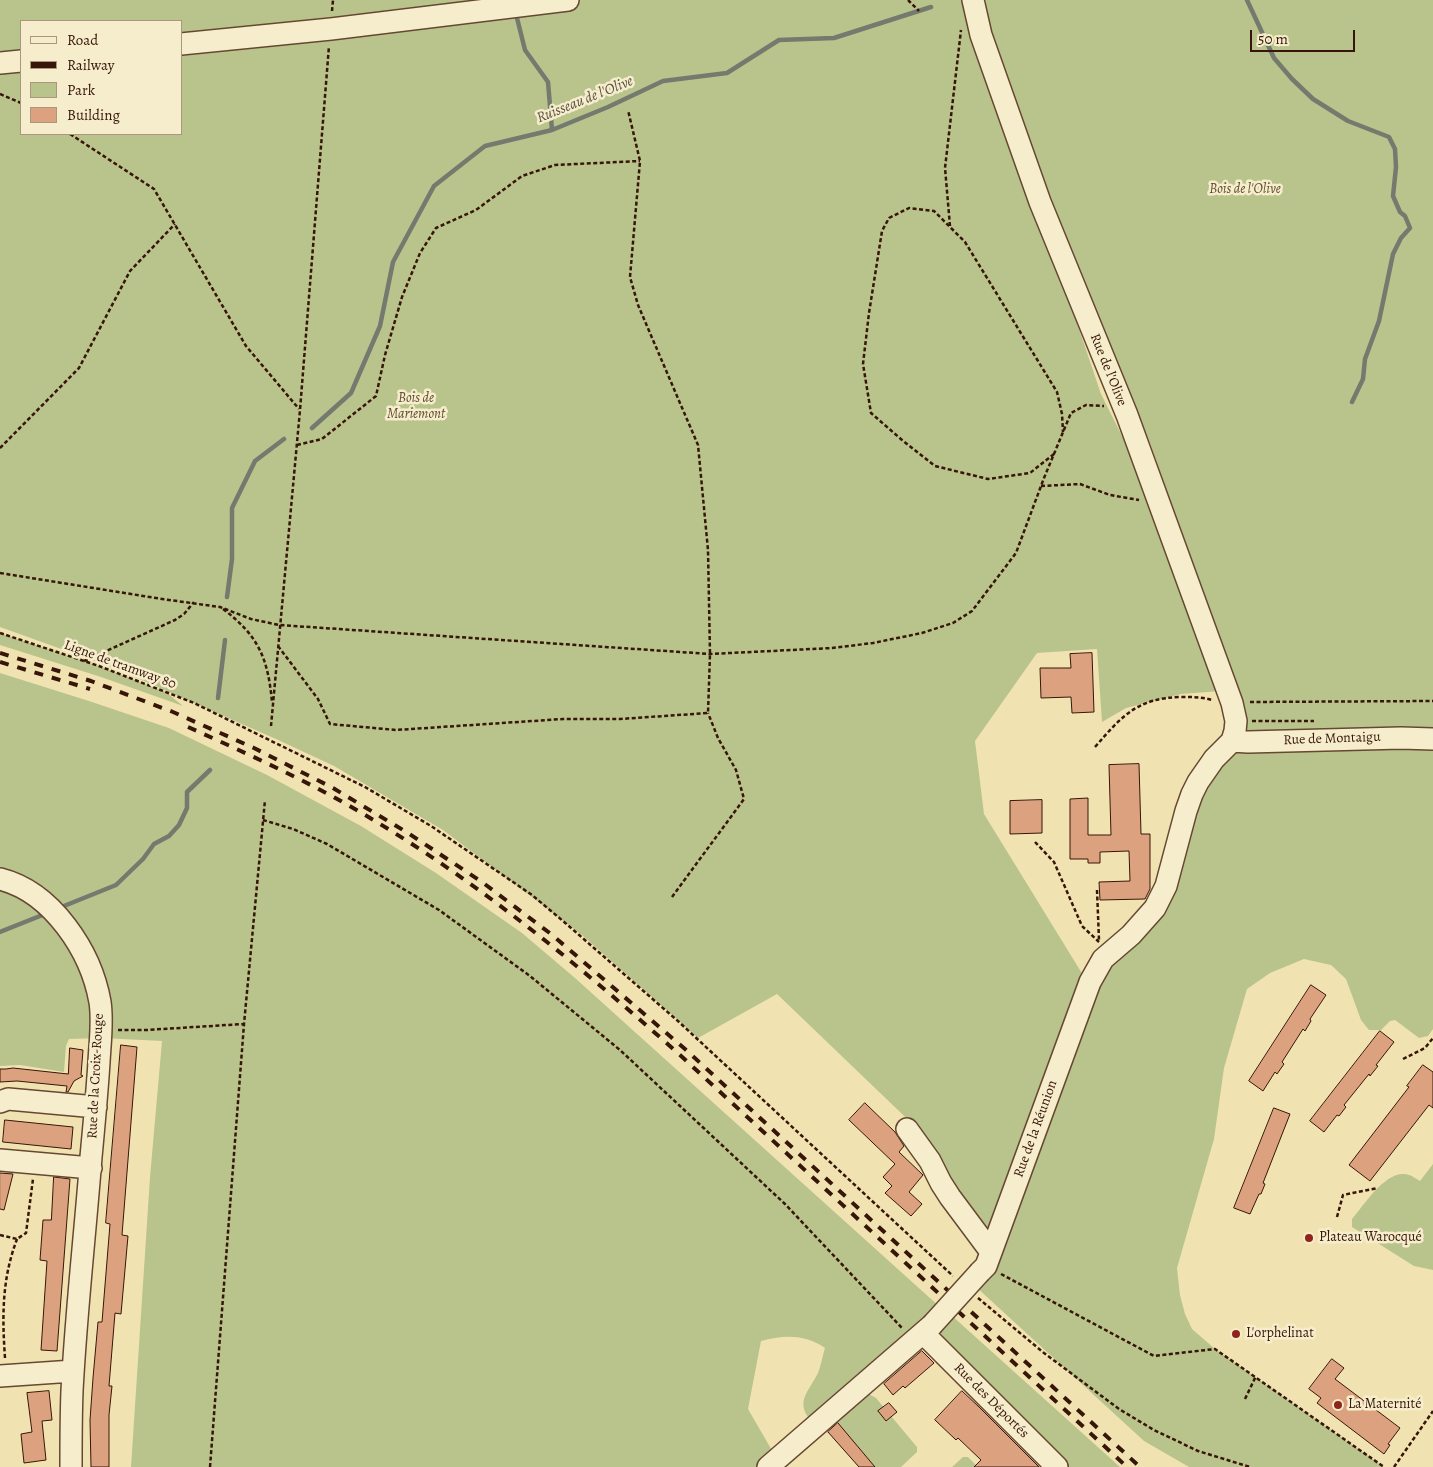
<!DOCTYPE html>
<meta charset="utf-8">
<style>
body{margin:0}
#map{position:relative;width:1433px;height:1467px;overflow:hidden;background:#f1e3b1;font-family:Alegreya,serif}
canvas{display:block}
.legend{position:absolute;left:20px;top:20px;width:162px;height:115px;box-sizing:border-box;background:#f6edcc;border:1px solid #aa977e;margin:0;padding:6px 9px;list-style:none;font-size:15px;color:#371508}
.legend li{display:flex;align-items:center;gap:10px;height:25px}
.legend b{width:25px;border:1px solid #aa977e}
.scale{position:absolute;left:1250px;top:30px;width:105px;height:22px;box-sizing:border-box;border:2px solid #371508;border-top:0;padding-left:6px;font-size:15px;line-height:18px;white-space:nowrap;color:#371508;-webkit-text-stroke:4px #f6edcc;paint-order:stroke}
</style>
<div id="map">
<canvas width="1433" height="1467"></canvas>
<ul class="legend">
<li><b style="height:6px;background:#f6edcc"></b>Road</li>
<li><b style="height:6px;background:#371508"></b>Railway</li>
<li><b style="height:14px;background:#b9c48c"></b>Park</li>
<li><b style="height:14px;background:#dca280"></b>Building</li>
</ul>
<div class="scale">50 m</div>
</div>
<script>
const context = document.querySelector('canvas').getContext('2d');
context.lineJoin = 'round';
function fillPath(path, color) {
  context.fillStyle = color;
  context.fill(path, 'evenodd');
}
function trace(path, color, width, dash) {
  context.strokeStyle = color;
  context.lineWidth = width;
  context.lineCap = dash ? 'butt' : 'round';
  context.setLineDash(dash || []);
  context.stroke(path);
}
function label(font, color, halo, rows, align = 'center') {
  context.font = font + ' Alegreya,serif';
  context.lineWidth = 5;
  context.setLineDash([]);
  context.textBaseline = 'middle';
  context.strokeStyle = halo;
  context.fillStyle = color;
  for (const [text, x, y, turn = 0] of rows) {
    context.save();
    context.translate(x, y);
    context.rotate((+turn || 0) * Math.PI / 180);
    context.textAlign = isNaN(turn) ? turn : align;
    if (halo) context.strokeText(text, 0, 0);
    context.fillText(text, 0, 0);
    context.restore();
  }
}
const green = new Path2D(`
 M0,0H964L1033,193L1101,394L1128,448L1221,691L1181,694L1126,708L1102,722L1097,649L1037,653L975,741L984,814L1083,975L989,1234L981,1230L925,1136L777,994L698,1038L582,935L443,830L334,766L276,739L117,669L0,627ZM21,21H181V134H21Z
 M980,0H1433V735H1248L1238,724L1201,590L1150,443L1081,290L1016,123Z
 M0,633L99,666L166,692L183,706L101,677L0,645Z
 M0,673L89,701L169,728L267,775L361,826L436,873L522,933L575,978L941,1308L811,1421C795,1402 808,1392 817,1375C821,1367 822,1357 825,1348C804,1334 784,1335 761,1341L748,1409L777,1459L768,1467H131L150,1177L162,1041L101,1038L69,1039L66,1046L64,1072L20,1065L0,1066Z
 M1433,743V1029L1428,1036L1419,1038L1395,1020L1390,1021L1381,1030H1369L1361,1020L1346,979L1331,965L1304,959L1270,973L1247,989L1224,1068L1214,1139L1177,1268L1180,1295L1185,1314L1192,1329L1215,1349L1384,1467H1189L1144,1441L975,1286L1096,976L1154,914L1207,781L1230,752Z
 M1433,1164V1270L1414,1266L1352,1227V1219C1365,1204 1387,1168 1409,1175C1413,1176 1416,1179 1420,1181Z
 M950,1314L1120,1467H1068L931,1334Z
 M869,1394L876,1398L917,1447V1452L901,1467H874L836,1422Z
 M963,1457H968L978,1467H952Z`);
const stream = new Path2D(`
 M1247,0L1274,58L1292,79L1313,99L1348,121L1389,137L1395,149L1396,167L1393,196L1400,212L1405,216L1410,228L1401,238L1393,254L1379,321L1365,359L1363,379L1352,402
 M517,18L525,50L548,82L552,130
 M312,428L351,393L380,326L393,262L434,186L485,146L552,130L608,107L663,81L727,73L779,40L834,38L931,7
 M227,597L232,559V508L255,461L284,439
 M218,698L225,640
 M59,908L116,885L143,859L154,844L169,836L179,825L187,808V792L210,770
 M0,932L45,914`);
const building = new Path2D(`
 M1092,653L1094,712L1072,713L1071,697L1041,698L1040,668H1071L1070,654Z
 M1139,764L1141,834H1150V889L1145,899L1100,900L1099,882L1130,881L1129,851L1100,852V863H1088V859H1070V799L1088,798V835H1111L1109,765Z
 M1042,800V833L1010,834V801Z
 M1311,985L1326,995L1310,1019L1311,1021L1305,1031L1303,1029L1282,1062L1284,1064L1277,1074L1275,1072L1263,1091L1249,1081Z
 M1380,1031L1394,1042L1376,1065L1378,1066L1370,1076L1369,1074L1344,1105L1346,1107L1339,1116L1337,1115L1324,1132L1310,1121Z
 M121,1045L137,1047L122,1235L128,1236L121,1314L115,1313L109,1386H112L109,1415V1467H91L90,1420L93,1378L98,1322H102L110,1224L106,1223Z
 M70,1048L83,1050L81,1075L83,1076L74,1081L68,1092H66L67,1086L17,1081L0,1082V1069H6L13,1068L68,1074Z
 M1423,1065L1433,1072V1108L1429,1105L1370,1181L1349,1165L1409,1087L1407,1086Z
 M865,1103L895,1132L904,1146L899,1152L923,1175L909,1192L922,1204L911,1216L885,1193L892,1186L883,1177L895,1164L849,1120Z
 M1274,1108L1290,1114L1263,1183L1265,1184L1261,1194H1259L1250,1214L1234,1208Z
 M5,1120L73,1127L71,1149L3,1142Z
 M0,1173L13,1174L4,1210L0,1209Z
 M54,1177L70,1179L57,1351L41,1350L47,1261L40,1260L43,1220H51Z
 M922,1351L934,1363L905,1388L903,1386L893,1395L884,1384Z
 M1332,1359L1344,1368L1335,1379L1400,1428L1388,1444L1390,1445L1384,1454L1317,1403L1321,1398L1309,1389Z
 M49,1391L52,1420L42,1421L46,1460L24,1463L21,1434L32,1432L27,1393Z
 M962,1391L979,1407L1039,1467H974L981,1460L958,1438L956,1440L935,1420Z
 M889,1403L897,1412L886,1421L878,1411Z
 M838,1423L875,1467H859L828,1432Z`);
const path = new Path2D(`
 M908,0L919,11
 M332,11L333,0
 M0,94L21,103
 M70,134L154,189L246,346L299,409
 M950,226L945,168L961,30
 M297,445L322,439L376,396L385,355L402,297L420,253L436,228L476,210L522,176L555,165L640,161
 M0,448L79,368L130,271L175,224
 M1054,454L1030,473L988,479L935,466L902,440L871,413L863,364L869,313L882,231L889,218L909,208L934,211L965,242L1057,392L1062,414L1063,432
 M1041,486L1080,484L1110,495L1139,500
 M0,573L162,599L220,607L251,619L279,625L710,654L832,648L873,643L922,633L953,623L972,611L1016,553L1044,478L1071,413L1086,405L1104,406
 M223,609C259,636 268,659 272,702
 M0,633L99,666L194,703L365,787L431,826L532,895L563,921L679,1022L953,1276
 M278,646L318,699L330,724L396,730L563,719H620L708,713L710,654L708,550L698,445L638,305L630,277L640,161L628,110
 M84,661L175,620L184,614L194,602
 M1250,702L1433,701
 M1252,721H1314
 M271,726L300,410L329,46
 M1095,747C1122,716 1137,698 1181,697C1192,697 1202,697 1212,700
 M263,820L293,829L327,844L439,910L530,976L620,1050L785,1204L902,1328
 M1035,842L1054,862L1082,926L1099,942
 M1097,890L1099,940
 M672,897L744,799L736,770L718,738L708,713
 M118,1030H146L244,1024
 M1403,1059L1425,1048L1433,1038
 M1337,1217L1343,1195L1378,1188
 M0,1235L17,1239L26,1233L33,1179
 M1001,1274L1154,1356L1215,1349L1384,1467
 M978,1298L1044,1353L1119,1409L1154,1430L1198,1451L1250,1467
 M5,1358C2,1315 2,1279 17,1239
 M1245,1399L1256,1376
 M210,1467L244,1024L265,800
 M1394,1467L1433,1411`);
const minor = new Path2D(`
 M973,0L981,35L1040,202L1127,415L1232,703L1236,721L1235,731L1232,741L1214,759L1198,782L1192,794L1186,811L1166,886L1155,908L1131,935L1103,959L1090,982L986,1266L980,1272
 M181,44L331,29L568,0
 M0,63L21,61
 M1232,741L1248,742L1401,738L1433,739
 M0,879C52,892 91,951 100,1002C103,1021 100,1042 99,1062C97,1094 94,1125 91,1157C85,1235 76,1313 72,1391C71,1416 71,1442 71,1467
 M0,1102L8,1099L96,1107
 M907,1129L930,1161L941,1183L950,1197L991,1252
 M0,1160L91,1168
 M924,1334L1057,1467
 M0,1376L73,1371
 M768,1467L932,1325`);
const rail = new Path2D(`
 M0,653L91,681L173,712L254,748L333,788L408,833L482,882L551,934L685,1049L1140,1467
 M0,662L90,689
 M188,727C235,748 283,770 328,794C457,864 571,958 680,1055L1127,1467`);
const minorBridge = new Path2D(`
 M932,1325L980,1272`);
const markers = [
 [1309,1238,5,"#8f2418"],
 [1236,1334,5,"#8f2418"],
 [1338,1405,5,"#8f2418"]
];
const parkNames = [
 ["Bois de l'Olive",1245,190],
 ["Bois de",416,399],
 ["Mariemont",416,415]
];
const streetNames = [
 ["Rue de l'Olive",1108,370,68],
 ["Ligne de tramway 80",120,665,20],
 ["Rue de Montaigu",1332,739,-2],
 ["Rue de la Croix-Rouge",96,1076,-87],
 ["Rue de la Réunion",1036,1129,-70],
 ["Rue des Déportés",991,1401,45]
];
const poiNames = [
 ["Plateau Warocqué",1319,1238],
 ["L'orphelinat",1246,1334],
 ["La Maternité",1348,1405]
];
const waterNames = [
 ["Ruisseau de l'Olive",585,100,-22]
];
fillPath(green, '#b9c48c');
trace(stream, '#747a6e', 4.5);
fillPath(building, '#dca280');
trace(building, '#371508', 1);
trace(minor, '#664832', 24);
trace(path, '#371508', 2.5, [4, 2.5]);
trace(minor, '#f6edcc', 21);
trace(rail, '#371508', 4, [9, 9]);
trace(minorBridge, '#664832', 24, []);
trace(minorBridge, '#f6edcc', 21);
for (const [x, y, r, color] of markers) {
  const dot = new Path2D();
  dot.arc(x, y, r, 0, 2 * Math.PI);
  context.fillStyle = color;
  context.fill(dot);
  trace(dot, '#f6edcc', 2);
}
label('italic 14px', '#5e4a30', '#f6edcc', parkNames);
label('14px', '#371508', '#f6edcc', streetNames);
label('14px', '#371508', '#f6edcc', poiNames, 'left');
label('italic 15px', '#5a5044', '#f6edcc', waterNames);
</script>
